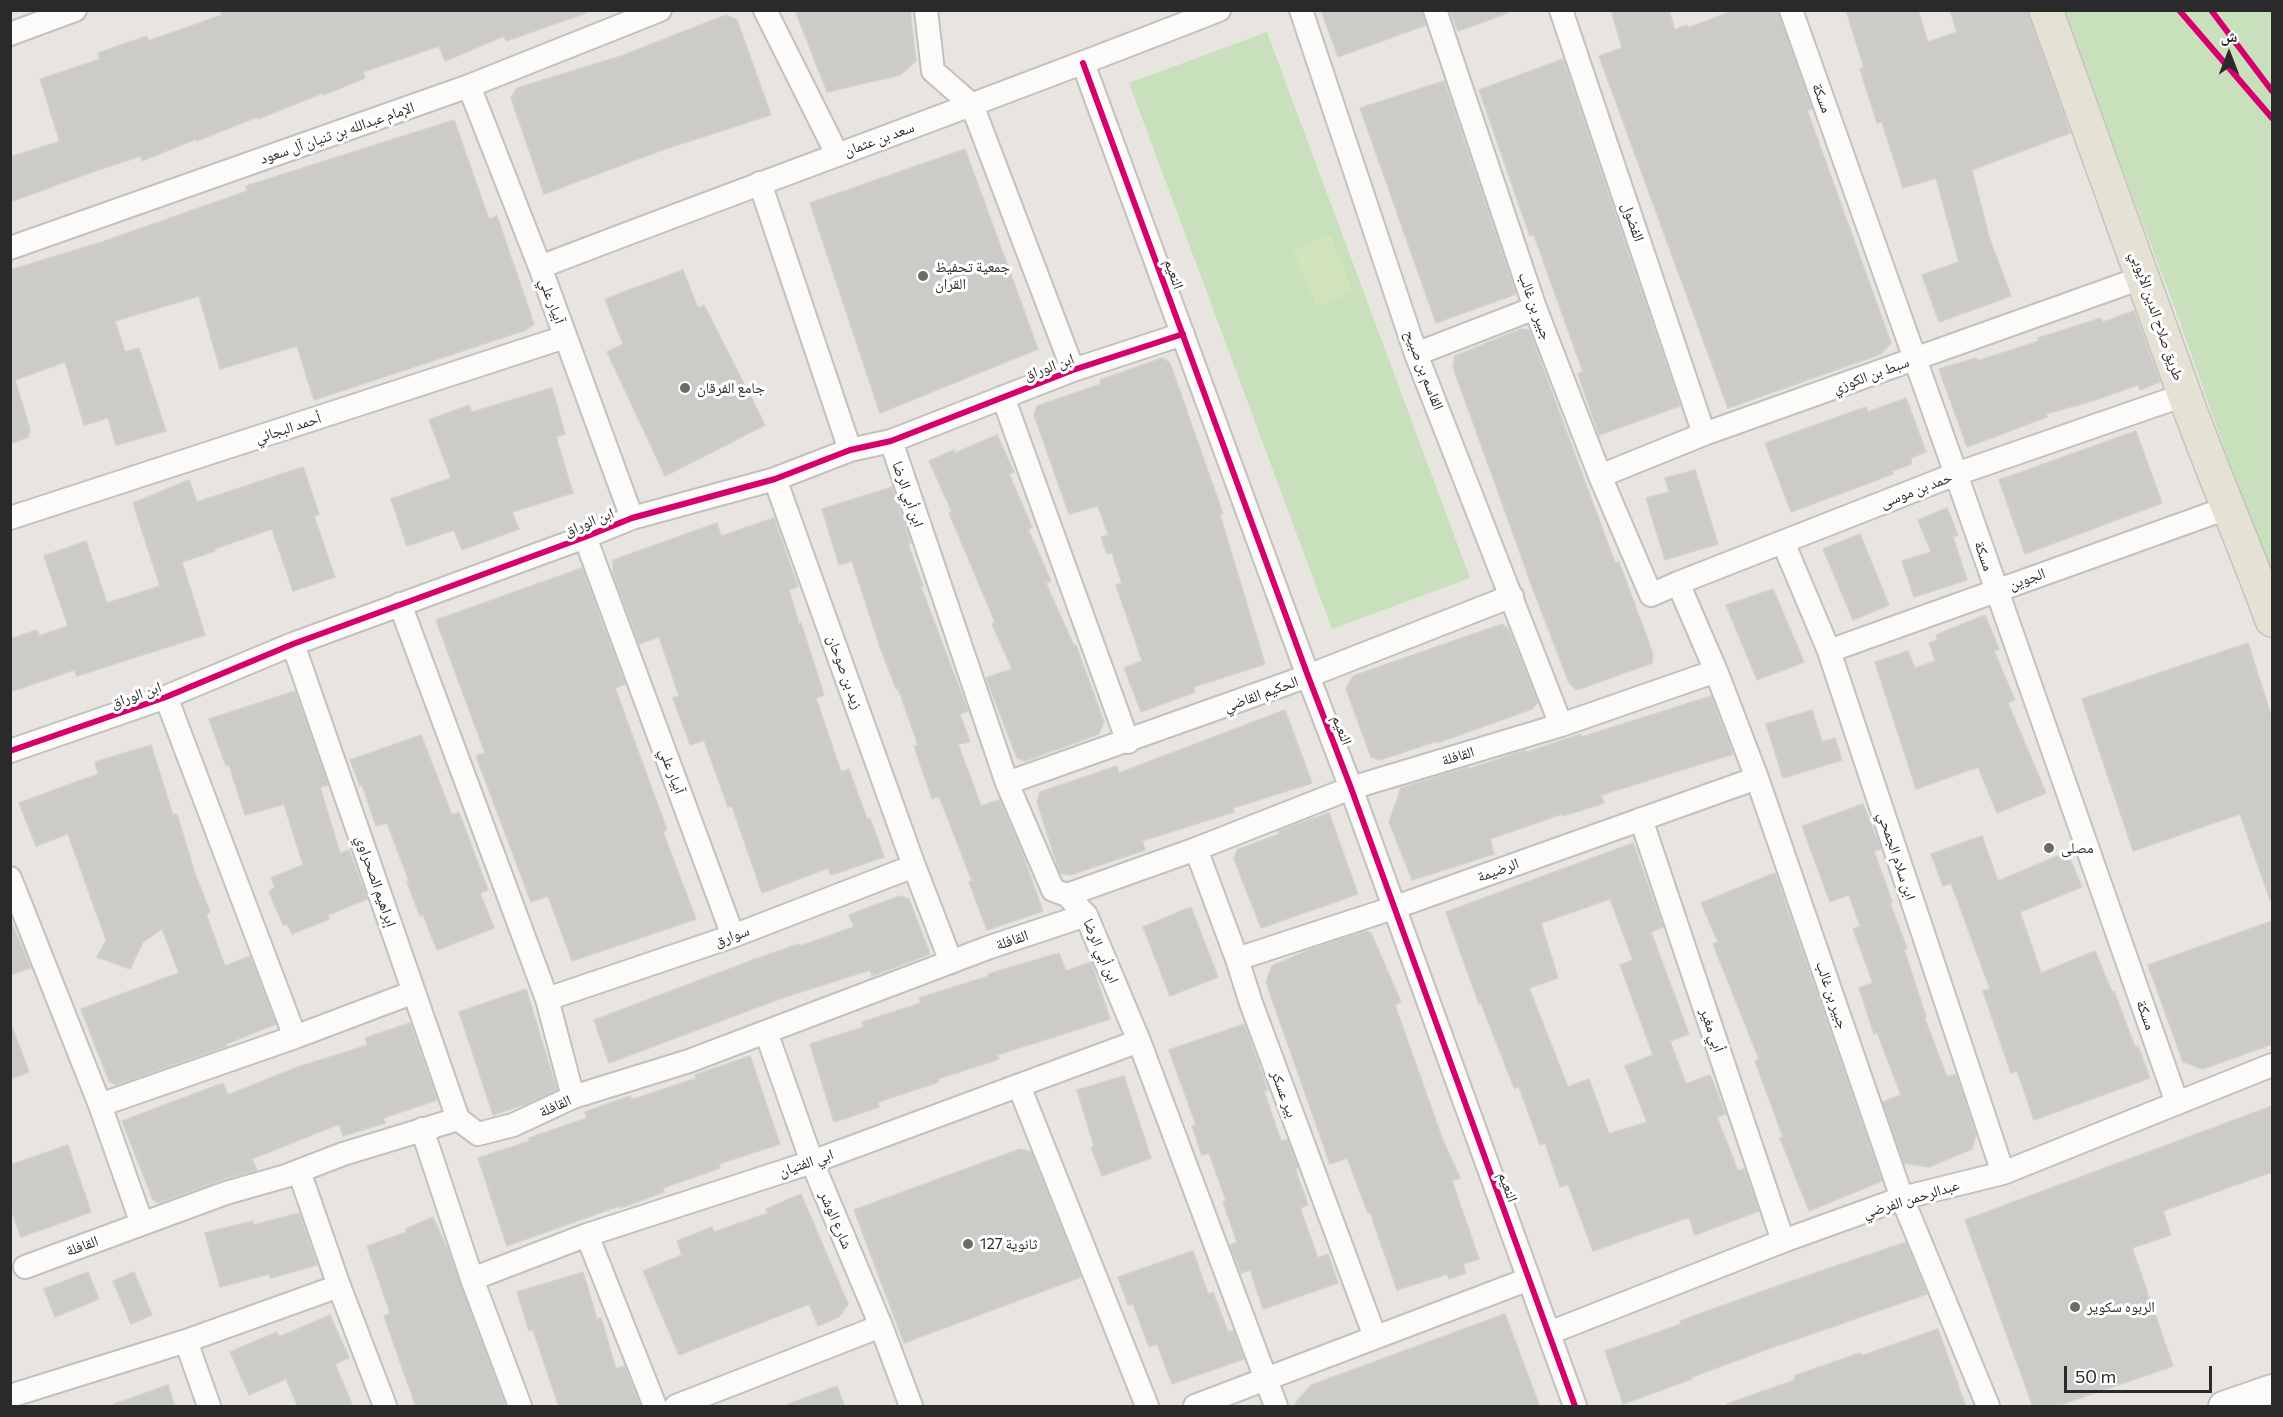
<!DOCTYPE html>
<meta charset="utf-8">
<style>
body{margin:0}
#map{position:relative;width:2283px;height:1417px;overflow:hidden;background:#e8e5e0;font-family:Commissioner,"Noto Naskh Arabic",sans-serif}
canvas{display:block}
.frame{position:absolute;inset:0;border:12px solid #2a2a2a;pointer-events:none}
.north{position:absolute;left:2199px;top:24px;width:60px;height:60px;-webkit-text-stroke:4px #fff;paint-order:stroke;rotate:0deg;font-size:16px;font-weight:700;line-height:24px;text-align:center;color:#2a2a2a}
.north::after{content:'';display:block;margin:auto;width:21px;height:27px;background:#2a2a2a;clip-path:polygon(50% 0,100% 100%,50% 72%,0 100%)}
.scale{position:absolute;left:2064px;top:1366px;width:148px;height:27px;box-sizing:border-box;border:3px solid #2a2a2a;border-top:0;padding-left:8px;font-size:18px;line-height:21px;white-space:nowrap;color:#2a2a2a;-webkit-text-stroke:4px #fff;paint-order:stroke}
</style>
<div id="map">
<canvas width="2283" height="1417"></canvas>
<div class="frame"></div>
<div class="north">ش</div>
<div class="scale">50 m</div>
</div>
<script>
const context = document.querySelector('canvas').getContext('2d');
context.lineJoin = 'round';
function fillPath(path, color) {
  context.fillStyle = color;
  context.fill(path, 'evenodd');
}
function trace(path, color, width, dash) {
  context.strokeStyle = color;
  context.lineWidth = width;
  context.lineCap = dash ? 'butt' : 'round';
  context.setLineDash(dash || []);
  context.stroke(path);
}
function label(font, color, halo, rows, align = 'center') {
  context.font = font + ' Commissioner,"Noto Naskh Arabic",sans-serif';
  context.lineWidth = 6;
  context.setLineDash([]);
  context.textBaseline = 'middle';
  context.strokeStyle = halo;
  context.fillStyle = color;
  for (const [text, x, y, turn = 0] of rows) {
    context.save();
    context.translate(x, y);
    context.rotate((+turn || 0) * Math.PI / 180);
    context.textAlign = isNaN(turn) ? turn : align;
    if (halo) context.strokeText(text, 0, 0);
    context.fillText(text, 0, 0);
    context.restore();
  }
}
const green = new Path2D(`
 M2063,11H2272V584L2177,314Z
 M1267,32L1470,578L1332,629L1129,83Z`);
const pitch = new Path2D(`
 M1330,235L1353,292L1317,307L1293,250Z`);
const building = new Path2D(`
 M220,10H586V13L506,41L504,36L445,61L439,46L363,72L365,78L324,95L323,93L258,119L257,117L197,141L196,139L142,161L141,156L92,172L10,202V157L58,142L59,139L40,79L100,59L98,53L147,36L148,41L222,15Z
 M795,10H910L916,61L900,75L827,92Z
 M1321,10H1422L1426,25L1338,57Z
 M1449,10H1507L1508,13L1458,31Z
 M1611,10H1669L1675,30L1687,25L1688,28L1735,10H1778L1812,109L1807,110L1891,343L1881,354L1728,408L1599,56L1622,48Z
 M1846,10H1918L1928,42L1957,32L1950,10H2028L2070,133L1972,170L1989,237L2011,296L1939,322L1922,275L1959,262L1936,178L1903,188L1882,122L1877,123L1860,69L1864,68Z
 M726,15L737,20L771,115L665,149L544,194L511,98L517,88L621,56Z
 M1563,59L1680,406L1599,435L1578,374L1583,372L1534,235L1530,236L1479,90Z
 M1444,81L1516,294L1436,323L1360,108Z
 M454,120L489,219L497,216L534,324L526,330L314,400L297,346L220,369L199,296L115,321L125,352L139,348L166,431L116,445L108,418L84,425L65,362L15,380L30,429L28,437L10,444V270L102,242L247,191L246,186Z
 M965,149L1038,349L880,413L810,203Z
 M683,270L698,308L704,305L765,425L665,476L607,352L623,344L605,299Z
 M2134,311L2160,382L2140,390L2138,385L2092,401L2046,414L2047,417L1967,447L1939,369L1976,358L1977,361L2039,341L2038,338L2101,318L2103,322Z
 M1521,329L1529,330L1615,563L1619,562L1653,654L1652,663L1577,690L1569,683L1533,589L1453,367L1455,356Z
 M1162,358L1170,363L1223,514L1220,515L1265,664L1194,687L1195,692L1141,712L1124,668L1142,661L1116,585L1122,583L1112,553L1107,554L1101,537L1108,535L1098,506L1069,514L1034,415L1037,406L1101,384L1100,380Z
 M552,388L565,434L556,437L573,493L512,512L519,529L462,550L454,530L407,546L391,499L451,478L429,420L469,405L472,412Z
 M1906,398L1926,452L1911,458V464L1892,471L1893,474L1791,512L1765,443L1866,407L1868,412Z
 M2136,431L2162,503L2025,554L1999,480Z
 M997,435L1014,472L1009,474L1032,527L1028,529L1051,581L1046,583L1074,646L1076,645L1104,722L1099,734L1025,761L1017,758L986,678L1012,669L992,624L995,622L949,513L952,512L929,461L954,450L955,453Z
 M303,467L319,514L314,516L335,577L293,591L272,529L214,549L215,551L182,562L205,635L77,676L74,670L10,692V639L37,630L39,636L68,626L44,556L86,541L107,603L160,586L133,503L189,480L197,502Z
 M1695,470L1718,544L1665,560L1646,498L1669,492L1665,478Z
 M892,487L911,543L908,544L923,586L921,587L968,711L960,714L970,742L958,744L981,806L999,800L1020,847L1043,911L987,930L969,882L972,881L939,796L932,799L914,746L918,745L898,688L896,689L880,647L852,561L839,565L822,509Z
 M1947,508L1958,535L1953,537L1967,580L1914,597L1902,561L1931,552L1918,520Z
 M774,518L798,587L789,590L799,624L801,623L824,695L816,698L841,772L849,769L867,819L870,818L884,857L831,875L828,868L762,893L732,806L728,807L704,740L690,745L673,698L679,696L659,637L639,644L613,573V560L717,523L721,536Z
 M1860,534L1889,605L1853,620L1823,549Z
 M582,568L625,684L615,688L667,830L663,832L696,919L572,961L548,896L531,902L476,756L485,753L436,620Z
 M1773,589L1804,662L1757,680L1726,605Z
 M1985,615L1999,649L1994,651L2015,700L2008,703L2046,793L1997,813L1978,767L1916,789L1875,662L1908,651L1915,668L1935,661L1929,643L1938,640L1936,635Z
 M1502,624L1508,628L1538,702L1532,709L1437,743V741L1380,760L1371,757L1346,689L1353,676Z
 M2248,643L2272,718V899L2270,900L2240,814L2133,851L2082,699Z
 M295,691L328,785L320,787L340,853L349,850L367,899L328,915L329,919L292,934L288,925H283L269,892L275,887L271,878L303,865L284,804L245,815L229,765L226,766L209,719Z
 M1711,696L1733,754L1601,795L1604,803L1563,816L1562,814L1490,839L1494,854L1412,880L1389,822L1401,788L1468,767V769L1526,750L1527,752L1581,734L1582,737Z
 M1285,710L1312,783L1233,808L1234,812L1142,841L1145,850L1070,875L1060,873L1037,802L1040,792L1117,766L1119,773Z
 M1812,710L1822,742L1835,738L1842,760L1783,778L1766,724Z
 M421,735L452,815L459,812L472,847L488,890L480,893L494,928L437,950L423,915L420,916L407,882L409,881L387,823L376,826L362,785L360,786L350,760Z
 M151,745L173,815L177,814L194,871L210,912L206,914L225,966L250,956L276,1024L226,1044L227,1046L116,1085L109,1081L81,1009L179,973L162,929L143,942L130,969L97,957L106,940L68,834L36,846L19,803L98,774L95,762Z
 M1863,804L1881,849L1874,851L1892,902L1890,903L1907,948L1904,949L1926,1017H1924L1947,1077L1956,1074L1976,1135L1972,1149L1929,1167L1904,1163L1883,1102L1901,1095L1877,1032L1874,1034L1859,988L1873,983L1853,929L1860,926L1849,895L1830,902L1802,826Z
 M1329,813L1358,894L1261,928L1234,859L1237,850L1279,834L1278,831Z
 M1982,836L1998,881L2067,852L2082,887L2020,912L2041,973L2095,951L2112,992L2114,991L2135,1047L2138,1046L2150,1078L2034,1120L2017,1071L2011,1073L2000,1041L1983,991L1990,989L1951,883L1943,886L1931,854Z
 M1633,843L1663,927L1651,932L1689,1034L1670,1041L1686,1084L1710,1075L1726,1114L1717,1117L1738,1171L1744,1169L1759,1211L1695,1235L1689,1217L1593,1251L1568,1184L1560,1187L1545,1143L1540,1145L1519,1087L1514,1088L1481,1003L1479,1004L1446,912ZM1610,899L1633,960L1620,965L1653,1055L1625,1066L1647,1122L1609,1134L1589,1079L1568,1087L1529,988L1558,978L1541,923Z
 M1775,873L1882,1181L1809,1211L1780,1138L1783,1137L1755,1061L1759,1059L1713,944L1718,942L1701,903Z
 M899,896L909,899L930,954L872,976L870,970L782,998L609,1063L594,1020L753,960L799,944L800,946L854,927L849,915Z
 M1191,907L1218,977L1170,996L1143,927Z
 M10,919L31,968L10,975Z
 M2272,921V1044L2203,1069L2183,1062L2148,965Z
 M1366,931L1371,933L1401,1002L1395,1005L1442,1138L1460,1178L1452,1181L1479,1259L1463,1264L1466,1273L1449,1279L1447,1274L1397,1290L1370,1212L1368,1213L1347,1158L1330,1164L1266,982L1272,966L1313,948Z
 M1059,953L1066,971L1091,962L1110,1019L997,1055L999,1059L938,1079L939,1082L878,1102L879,1107L834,1122L810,1044L864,1027L862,1022L921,1003L919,998L989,976L988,974Z
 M526,989L557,1090L528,1103L493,1115L459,1012Z
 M410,1023L437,1100L383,1118L385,1123L343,1136L339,1124L252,1159L257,1170L221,1180L159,1203L153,1200L122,1121L223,1083L228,1095L298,1067L368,1045L365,1038Z
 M1244,1024L1268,1090L1264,1091L1281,1141L1287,1139L1298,1168H1295L1308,1205L1300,1208L1318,1258L1328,1254L1338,1283L1263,1309L1250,1270L1241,1273L1230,1245L1237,1242L1223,1202L1226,1201L1209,1153L1202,1155L1192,1126L1196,1125L1169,1050Z
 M10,1026H12L29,1072L10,1079Z
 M750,1056L780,1144L719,1164L720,1168L663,1188L664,1192L620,1208L619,1206L507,1246L478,1158L530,1141L529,1138L587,1118L585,1112L630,1096L631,1100L697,1078L695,1075Z
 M1124,1076L1151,1158L1102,1176L1091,1147L1094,1146L1077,1090Z
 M2272,1106V1172L2163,1211L2171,1235L2132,1248L2173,1366L2054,1407H2033L1965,1220Z
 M68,1145L91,1212L21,1237L10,1206V1165Z
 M1020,1149L1031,1152L1081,1277L904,1343L854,1210Z
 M801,1194L848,1304L839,1317L818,1326L809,1304L679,1355L643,1271L682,1255L677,1241L712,1227L714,1232L768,1213L766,1209Z
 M299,1213L317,1265L271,1278L269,1274L220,1287L205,1233L253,1221L254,1225Z
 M433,1217L449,1253L506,1407H416L384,1316L390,1313L367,1246L407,1232L406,1229Z
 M1906,1242L1927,1294L1768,1349L1692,1377V1379L1623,1404L1605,1351L1681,1324L1680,1321L1763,1291Z
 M1193,1251L1208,1294L1213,1292L1228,1332L1233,1331L1244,1359L1172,1384L1157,1344L1149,1347L1133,1304L1128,1305L1118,1277Z
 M88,1272L99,1299L55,1317L44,1289Z
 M134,1272L152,1315L131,1324L113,1281Z
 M583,1272L597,1319L601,1318L616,1369L624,1366L641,1407H559L533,1330L529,1331L517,1292Z
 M1505,1314L1540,1407H1292L1311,1385Z
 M330,1315L349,1358L335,1364L353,1407H298L286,1379L249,1395L230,1352L277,1332L279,1337Z
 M1938,1329L1966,1407H1728L1727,1404L1795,1380L1794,1376L1860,1353L1861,1356Z
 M168,1385L175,1407H115L114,1404Z
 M837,1386L845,1407H787L786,1405Z`);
const minor = new Path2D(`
 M765,10L837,154
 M926,10L933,71L972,105L1073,370
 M1301,10L1416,354L1561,725
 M1435,10L1535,308L1600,476L1651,595L1678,583L1956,474L2184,395
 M1561,10L1704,434
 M1791,10L1956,474L2177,1103
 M10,34L75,10
 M1083,63L1308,676L1351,788L1575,1406
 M469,86L540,267L632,518
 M760,183L850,450
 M10,248L469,86L660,10
 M540,267C766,180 993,99 1219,10
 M1416,354L1535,308
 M1003,397L1128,742
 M891,441L1007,783L1053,890L1067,895L1086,915L1139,1041L1276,1406
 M1600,476L1704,434L2144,277
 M775,479L914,866L951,962
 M10,518L565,337
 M585,537L733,936
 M1783,542L1829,651L2003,1173
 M1678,583L1716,671L1757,778L1902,1198L1988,1406
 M400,604L547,999L573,1097
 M293,644L458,1119
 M1829,651L2227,508
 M166,697L295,1037
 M10,751L166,697L293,644L585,537L632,518L775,479L850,450L891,441L1073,370L1183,334
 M1007,783L1308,676L1512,596
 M1641,819L1783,1241
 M1196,849L1237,959L1251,1003L1375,1337
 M10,878L100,1105L142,1224
 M1067,895L1196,849L1351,788L1561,725L1716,671
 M1237,959L1393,908L1757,778
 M547,999L733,936L914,866
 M766,1032L812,1162L881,1326L911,1406
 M1019,1086L1147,1406
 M100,1105L295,1037L414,992
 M422,1129L472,1279L520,1406
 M299,1171L339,1286L385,1406
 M587,1235L655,1406
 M25,1267L226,1193L286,1176L343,1154L458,1119L478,1134L513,1125L573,1097L689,1061L990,947L1086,915
 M472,1279L587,1235L812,1162L1139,1041
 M1549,1333L1783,1241L1902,1198L2003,1173L2272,1065
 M186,1341L209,1406
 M10,1396L186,1341L339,1286
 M676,1406L881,1326
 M1195,1406L1529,1279`);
const tertiary = new Path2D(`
 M2223,1406L2272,1389`);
const primary = new Path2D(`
 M2046,10C2093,139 2138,268 2185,396C2212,472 2245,545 2272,620`);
const cycleway = new Path2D(`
 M2179,10L2272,118
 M2211,10L2272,91
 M1083,63L1308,676L1351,788L1575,1406
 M10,751L166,697L293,644L585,537L632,518L775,479L850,450L891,441L1073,370L1183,334`);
const markers = [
 [923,276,6,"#6c6b6a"],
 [685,388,6,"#6c6b6a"],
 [2049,848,6,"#6c6b6a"],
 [968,1244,6,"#6c6b6a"],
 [2075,1307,6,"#6c6b6a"]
];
const streetNames = [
 ["مسكة",1822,98,70],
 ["الإمام عبدالله بن ثنيان آل سعود",337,133,-19],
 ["سعد بن عثمان",879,139,-20],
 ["الفضول",1633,222,71],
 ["النعيم",1174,274,70],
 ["آبيار علي",552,301,70],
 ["جبير بن غالب",1535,306,70],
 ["طريق صلاح الدين الأيوبي",2157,316,71],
 ["ابن الوراق",1049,367,-20],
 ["القاسم بن صبيح",1424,370,69],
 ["سبط بن الكوزي",1871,375,-20],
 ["أحمد البجائي",288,428,-18],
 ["حمد بن موسى",1916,490,-21],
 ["ابن أبي الرضا",908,494,71],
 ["ابن الوراق",589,522,-22],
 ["مسكة",1984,556,71],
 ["الجوين",2027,579,-20],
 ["زيد بن صوحان",845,672,70],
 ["الحكيم القاضي",1261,694,-20],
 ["ابن الوراق",136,695,-19],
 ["النعيم",1342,730,69],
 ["القافلة",1458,756,-17],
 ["آبيار علي",672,771,70],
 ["ابن سلام الجمحي",1897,856,72],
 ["الرضيمة",1498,870,-20],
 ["إبراهيم الصحراوي",376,881,71],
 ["سوارق",732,936,-20],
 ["القافلة",1012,940,-19],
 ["ابن أبي الرضا",1101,951,67],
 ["جبير بن غالب",1832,995,71],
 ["مسكة",2146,1015,71],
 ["أبي مغير",1712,1030,71],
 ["بير عسكر",1284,1094,70],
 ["القافلة",555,1106,-24],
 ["ابي الفتيان",806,1163,-19],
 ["النعيم",1508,1187,70],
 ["عبدالرحمن الفرضي",1911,1199,-17],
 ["شارع الوشر",836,1220,67],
 ["القافلة",82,1246,-20]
];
const poiNames = [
 ["جمعية تحفيظ",935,267],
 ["القران",935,284],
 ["جامع الفرقان",697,388],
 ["مصلى",2061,848],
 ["ثانوية 127",980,1244],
 ["الربوه سكوير",2087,1307]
];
fillPath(green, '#c9e0bc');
fillPath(pitch, '#d1e4bb');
fillPath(building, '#cdcbc7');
trace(building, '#d3d1cc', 1.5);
trace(minor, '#c2c1c0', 26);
trace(tertiary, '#c2c1c0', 32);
trace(primary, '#c4c3c1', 36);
trace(minor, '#fcfbfa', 22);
trace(tertiary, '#fcfbfa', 28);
trace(primary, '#e5e2d5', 33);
trace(cycleway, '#d6006c', 6);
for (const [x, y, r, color] of markers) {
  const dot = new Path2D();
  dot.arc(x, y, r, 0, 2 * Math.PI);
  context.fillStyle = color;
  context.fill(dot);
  trace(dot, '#fff', 2);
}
label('15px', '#2a2a2a', '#fff', streetNames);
label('15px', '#2a2a2a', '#fff', poiNames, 'left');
</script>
